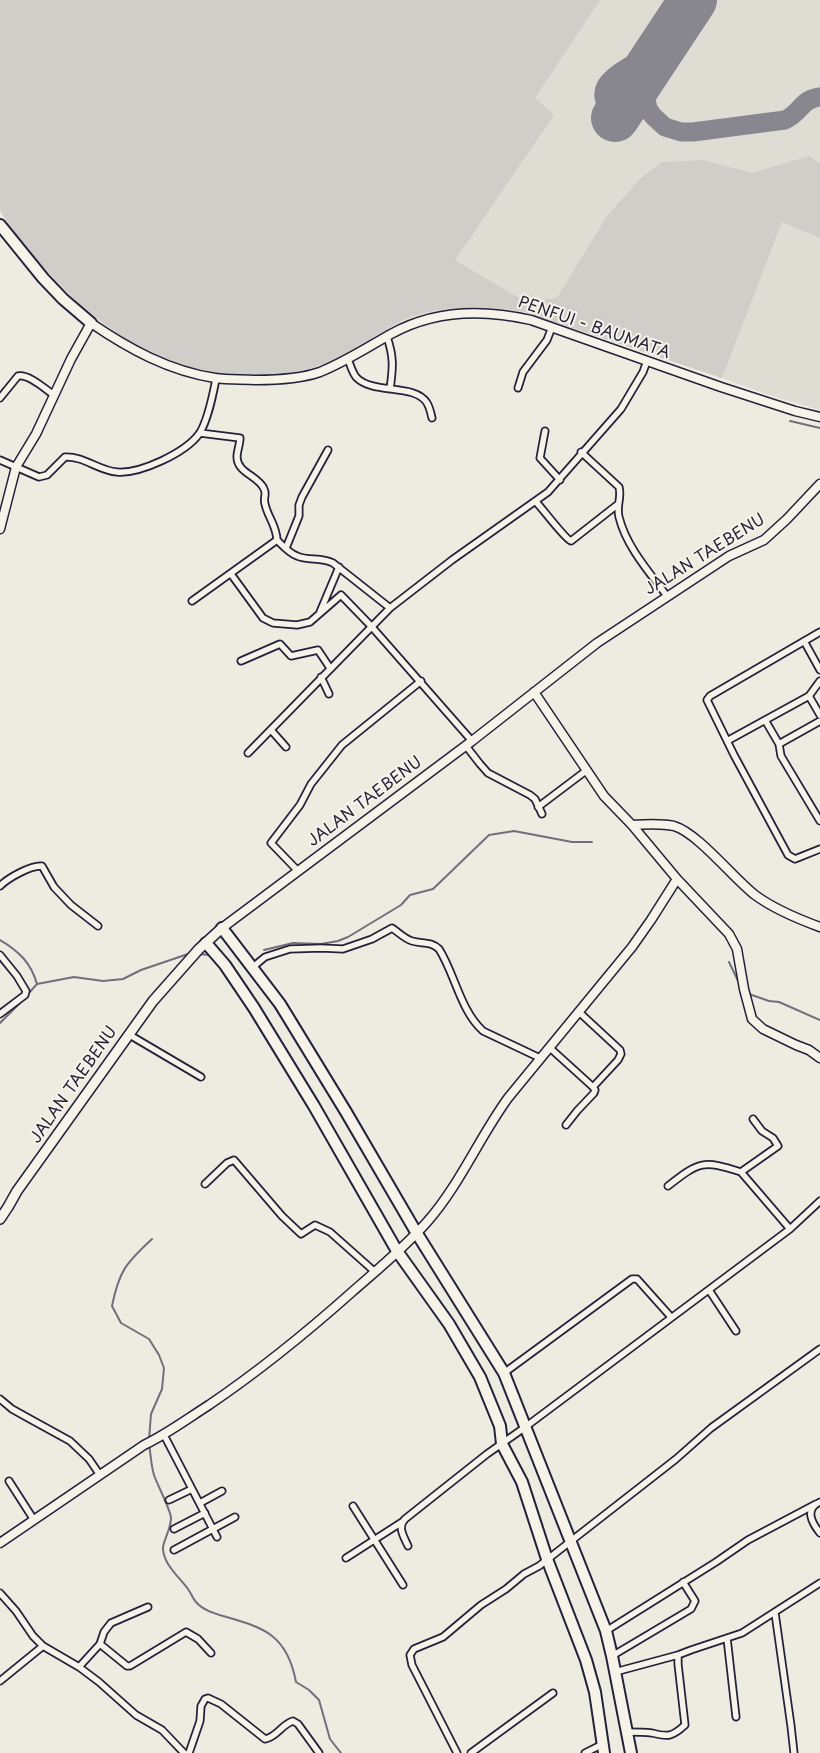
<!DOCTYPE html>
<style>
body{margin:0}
canvas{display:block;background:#eeebe1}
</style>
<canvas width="820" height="1753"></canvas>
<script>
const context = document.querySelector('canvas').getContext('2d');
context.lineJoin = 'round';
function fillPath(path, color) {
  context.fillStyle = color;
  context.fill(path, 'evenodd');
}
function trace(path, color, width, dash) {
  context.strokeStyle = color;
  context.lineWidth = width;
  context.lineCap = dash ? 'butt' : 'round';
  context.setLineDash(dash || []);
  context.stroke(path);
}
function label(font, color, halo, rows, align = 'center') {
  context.font = font + ' "Playpen Sans",sans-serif';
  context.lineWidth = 4;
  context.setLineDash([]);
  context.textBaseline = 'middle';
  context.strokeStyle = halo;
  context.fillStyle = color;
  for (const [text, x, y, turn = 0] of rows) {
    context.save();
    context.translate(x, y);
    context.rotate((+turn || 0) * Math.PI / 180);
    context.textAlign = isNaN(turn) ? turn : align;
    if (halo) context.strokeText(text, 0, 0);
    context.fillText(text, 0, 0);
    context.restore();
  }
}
const built = new Path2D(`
 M0,0H820V410L772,396L640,349L525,311L489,306L452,309L403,324L350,353L322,364L121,332L81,305L56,281L10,229L0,209Z`);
const green = new Path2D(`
 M0,0H600L535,98L554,115L455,260L519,298L533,301L557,298L607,216L642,177L662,162L703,160L752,173L809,156L820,164V238L782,222L722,378L524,312C486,306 429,304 395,324C373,337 353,353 330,362C257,390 173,374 111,329C67,297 31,256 0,211Z`);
const stream = new Path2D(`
 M790,421L820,428
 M0,940C19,951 31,963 37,984L28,994
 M264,950L293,943L321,944L338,941L348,937L401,905L410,895L433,889L489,835L514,831L572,842H592
 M198,954L211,955
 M729,962L740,985
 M37,984L74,977L103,981L123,979L141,970L191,953
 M749,994L769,1001L779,1002L820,1020
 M0,1023L22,1001
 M149,1440L151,1414L162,1389L164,1368L159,1355L149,1339L121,1323L112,1306C119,1271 126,1263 152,1239
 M149,1445C151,1455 151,1466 154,1475C157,1484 171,1511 171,1518C171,1528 165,1537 163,1547C162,1563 180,1578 188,1589C191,1593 193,1599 196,1602C203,1610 213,1613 223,1616C264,1628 287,1634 296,1682L309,1690L319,1700L330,1739L341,1753`);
const taxiway = new Path2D(`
 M658,52L654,78L646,99L648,109L653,116L665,127L681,132H693L785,120C802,112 801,99 820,97
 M646,99C641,104 634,112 627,113C613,116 598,101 606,86C614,72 643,59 658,52`);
const runway = new Path2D(`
 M615,118L693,0`);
const street = new Path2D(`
 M387,337C394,357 393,368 390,389
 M348,359C350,364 352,372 356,377C372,395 415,383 427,403C430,408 431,414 432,418
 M518,388L523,372L547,340L552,327
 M0,398L18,376C29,374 45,389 54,395
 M545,431L540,458L560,480
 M581,452L619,487C622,498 616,505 619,517C626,546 649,572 667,596
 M0,460L39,477L47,475L65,457C84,456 99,471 117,472C140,474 185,453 199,434C208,421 213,394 216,379
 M536,502C543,509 565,539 571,541L617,505
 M277,540C283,546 289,553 297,556C308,561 321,557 333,563L390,608
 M286,548L299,516V505L302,497L328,450
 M231,574L263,618L273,623L297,625L310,622L341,595L371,626L472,741
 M192,601L277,540C276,524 268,518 265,504C263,498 267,494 264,489C259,476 237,473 237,457C237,451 240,444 240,438L200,433
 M320,612L339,567
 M820,632L710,696L707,700L734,755L788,855L795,859L820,849
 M804,641L820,670
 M241,661L280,644L291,656L318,650L330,668
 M321,677L329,694
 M809,696L820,715
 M765,720L779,744L781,756L820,821
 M271,730L286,747
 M727,741L809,696L820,681
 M779,744L820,721
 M466,746L480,764L488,773L530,795L535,799L542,814
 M248,753L390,608L452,560L548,492L621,409L643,372L647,361
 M538,807L587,770
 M298,871L271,843L300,805L311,784L342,745L421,681
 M0,886C8,878 31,865 42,866L54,887L71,905L98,926
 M0,955L17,976L26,991L25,995L0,1014
 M253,967L265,957L290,949L321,948L343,949L372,939L392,928C398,932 405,939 412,941C422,944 431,941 439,949C455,974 460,1010 483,1031L540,1058
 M128,1034L201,1077
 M550,1048L593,1087L618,1060L621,1054L620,1050L579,1012
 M753,1119L762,1131L773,1138L778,1146L741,1172L790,1229
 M566,1125L577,1111L594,1093L595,1090L593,1087
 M205,1184L227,1163L234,1160L282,1216L301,1234L315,1225L330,1232L375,1272
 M668,1186C700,1161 703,1160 741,1172
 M709,1290L736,1331
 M504,1373L632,1279H637L671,1317
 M0,1399L12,1409L30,1419L70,1441L89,1459L100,1475
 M164,1435L217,1537
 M9,1481L34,1520
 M169,1500L192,1489
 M820,1502C804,1509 812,1523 820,1533
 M200,1503L222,1491
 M353,1506L403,1585
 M174,1529L205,1513
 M408,1546C404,1537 397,1527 405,1519L487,1454L524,1428L790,1229L820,1201
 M174,1550L235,1517
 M346,1558L402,1522
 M0,1593L16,1611L33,1636L43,1646L79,1667L99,1682L136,1715L162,1730L184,1753
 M775,1613L791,1726L794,1753
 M606,1631L716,1562L748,1540L816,1504
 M727,1638L736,1717
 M100,1644L127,1666H130L186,1632L198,1639L211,1653
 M612,1656L691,1609L695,1601L683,1582
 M79,1667L100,1644L104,1632L111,1623L148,1607
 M615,1672L678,1655L691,1650L742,1633L820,1583
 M0,1681L43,1646
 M627,1732C635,1732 644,1732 652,1733C668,1737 672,1737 685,1725L678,1664V1655
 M189,1753L200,1721L201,1706L205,1699L208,1698L221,1704L265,1739C277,1737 282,1724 293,1721L298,1724L319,1753
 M457,1753L412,1665L410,1655L414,1649L443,1637L481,1605L506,1589L524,1574L539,1566L676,1459L711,1428L820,1349
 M471,1753L553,1693
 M585,1753L603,1744`);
const secondary = new Path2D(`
 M0,529L16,467L36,434L71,359L91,323C129,349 169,371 215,378C228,380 243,379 256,380C278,380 300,379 320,372C345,362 368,347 391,334C434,310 483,309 531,320L721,387L795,411L820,417
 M534,692L604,796L632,825L677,879L729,934L737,949L744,989L752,1019L763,1029L796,1045L809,1050L820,1058
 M632,825C646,824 661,823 674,826C698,833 734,879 755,895C774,909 798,919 820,927
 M222,928L472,741L597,643L729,556L764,540L787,519L820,484
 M0,1543L144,1445C167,1434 187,1419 209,1405C259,1371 306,1333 352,1292C377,1270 404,1248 427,1222C459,1186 479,1138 508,1098L632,947L651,920L677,879`);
const primary = new Path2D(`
 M0,1219L8,1207L17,1191L153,1001L199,949L222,928`);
const highway = new Path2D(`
 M0,225L43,278L63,299L91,323
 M222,928L280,1004L346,1112L416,1232L504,1373L606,1631L612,1656L631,1753
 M206,943L225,965L254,1008L314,1106L397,1251L449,1324L480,1377L500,1426L502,1444L522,1482L547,1559L586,1660L595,1692L604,1753`);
const streetNames = [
 ["PENFUI - BAUMATA",594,328,19],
 ["JALAN TAEBENU",705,555,-32],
 ["JALAN TAEBENU",365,802,-37],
 ["JALAN TAEBENU",74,1085,-55]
];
fillPath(built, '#dfdcd4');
fillPath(green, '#d1cdc9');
trace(stream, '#716f7b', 2);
trace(taxiway, '#88868e', 19);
trace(runway, '#88868e', 48);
trace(street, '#22223b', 9);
trace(secondary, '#22223b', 11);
trace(primary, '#22223b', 12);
trace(highway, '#22223b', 14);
trace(street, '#f7f3e8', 5.5);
trace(secondary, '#f7f3e8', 8);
trace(primary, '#f7f3e8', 9);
trace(highway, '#f7f3e8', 10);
label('16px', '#22223b', '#f7f3e8', streetNames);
</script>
